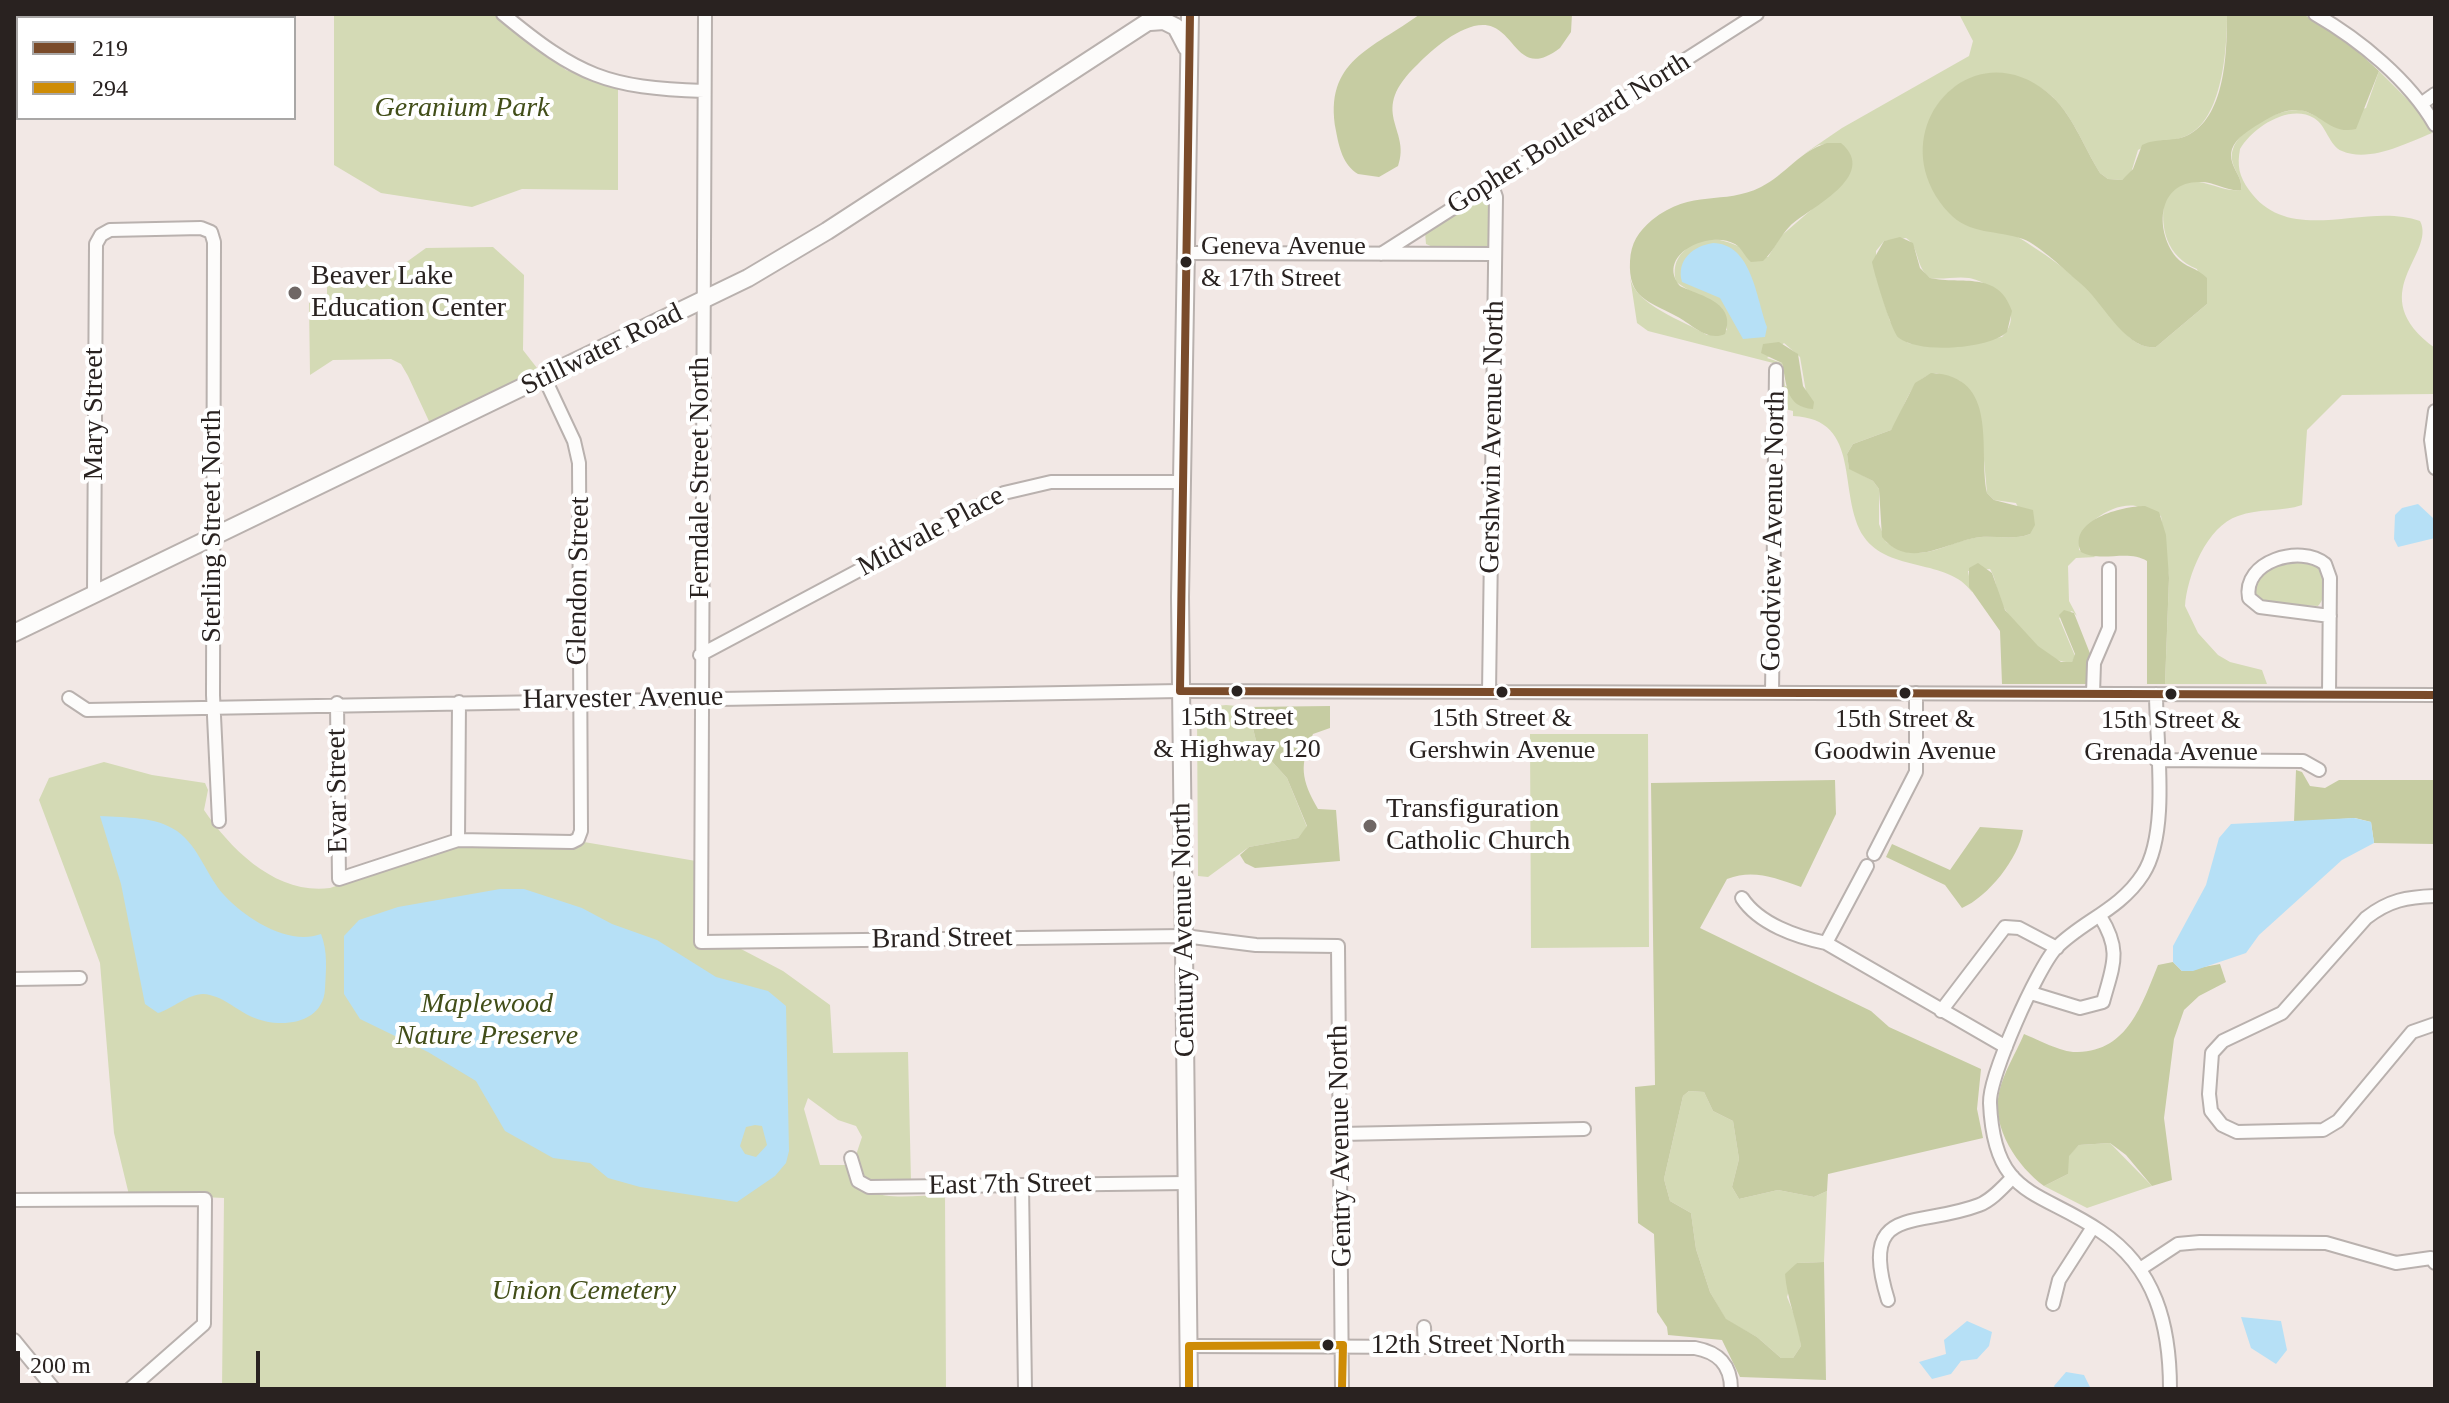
<!DOCTYPE html>
<style>
body{margin:0}
#map{position:relative;width:2449px;height:1403px;overflow:hidden;background:#f2e8e5;font-family:Georgia,serif}
canvas{display:block}
.frame{position:absolute;inset:0;border:16px solid #292220;pointer-events:none}
.legend{position:absolute;left:16px;top:16px;width:280px;height:104px;box-sizing:border-box;background:#fff;border:2px solid #a9a7a6;margin:0;padding:10px 14px;list-style:none;font-size:24px;color:#292220}
.legend li{display:flex;align-items:center;gap:16px;height:40px}
.legend b{width:40px;border:2px solid #a9a7a6}
.scale{position:absolute;left:16px;top:1351px;width:244px;height:36px;box-sizing:border-box;border:4px solid #292220;border-top:0;padding-left:10px;font-size:24px;line-height:28px;white-space:nowrap;color:#292220;-webkit-text-stroke:6px #fff;paint-order:stroke}
</style>
<div id="map">
<canvas width="2449" height="1403"></canvas>
<div class="frame"></div>
<ul class="legend">
<li><b style="height:10px;background:#7a4b2a"></b>219</li>
<li><b style="height:10px;background:#ce8c06"></b>294</li>
</ul>
<div class="scale">200 m</div>
</div>
<script>
const context = document.querySelector('canvas').getContext('2d');
context.lineJoin = 'round';
function fillPath(path, color) {
  context.fillStyle = color;
  context.fill(path, 'evenodd');
}
function trace(path, color, width, dash) {
  context.strokeStyle = color;
  context.lineWidth = width;
  context.lineCap = dash ? 'butt' : 'round';
  context.setLineDash(dash || []);
  context.stroke(path);
}
function label(font, color, halo, rows, align = 'center') {
  context.font = font + ' Georgia,serif';
  context.lineWidth = 8;
  context.setLineDash([]);
  context.textBaseline = 'middle';
  context.strokeStyle = halo;
  context.fillStyle = color;
  for (const [text, x, y, turn = 0] of rows) {
    context.save();
    context.translate(x, y);
    context.rotate((+turn || 0) * Math.PI / 180);
    context.textAlign = isNaN(turn) ? turn : align;
    if (halo) context.strokeText(text, 0, 0);
    context.fillText(text, 0, 0);
    context.restore();
  }
}
const green = new Path2D(`
 M334,14H496L566,70L618,89V190L522,189L472,207L381,193L334,165Z
 M1959,14H2227C2227,48 2223,120 2186,136C2170,143 2155,140 2138,150L2131,173L2122,180L2108,179L2100,173C2081,143 2069,102 2036,85C1964,47 1903,115 1932,187C1987,220 2046,248 2092,293C2110,310 2128,351 2156,347L2207,304L2197,269C2167,257 2159,228 2165,198C2188,163 2216,194 2241,190C2244,176 2227,166 2233,149C2240,127 2278,109 2300,110C2308,111 2316,117 2323,118C2335,119 2354,111 2366,108L2379,71L2416,108L2432,133C2407,143 2369,163 2342,151C2329,146 2327,126 2314,118C2289,103 2252,128 2240,149C2237,166 2239,176 2249,190C2290,248 2366,201 2420,221C2437,254 2361,294 2435,348L2434,394L2342,395L2307,430L2302,505C2282,512 2259,508 2238,516C2207,526 2187,576 2185,606L2198,633L2218,655L2230,662L2262,670L2267,684H2165L2169,578L2161,516C2153,513 2144,508 2136,506C2113,502 2077,525 2079,550L2096,557L2076,558L2068,566L2069,601L2077,616L2072,611L2059,618L2075,656L2072,662C2047,666 2013,625 2002,604C1996,593 1997,580 1990,569L1968,571L1972,592C1948,558 1889,573 1864,537C1836,495 1864,419 1793,416V411L1781,408V365L1648,331L1637,323L1630,277C1634,305 1685,321 1707,335L1727,330L1724,313L1676,282C1673,270 1675,260 1683,252C1709,223 1740,251 1768,257L1781,236L1811,210L1848,152L1835,143L1819,145L1804,154L1842,128L1969,56L1973,41ZM1906,238C1920,247 1915,267 1930,278C1943,280 1956,276 1969,278C1995,283 2027,312 2002,337L1928,346L1908,343L1890,321L1876,276V251L1884,241ZM1784,343L1800,357L1806,392L1785,386L1782,363L1767,358ZM1936,373L1960,381L1980,415L1987,493L1994,500L2016,503L2030,534C2015,540 1997,536 1981,537C1947,540 1921,568 1886,542L1879,524V489L1873,481L1849,468L1847,454L1853,444L1891,430C1907,409 1906,379 1936,373Z
 M1486,194L1491,198L1488,247L1435,248L1426,244L1425,232Z
 M493,247L524,275L523,350L544,377L434,432L408,376L401,364L391,359L333,360L310,375L309,303L327,302V280L383,279L426,248Z
 M2305,562L2320,566C2326,579 2328,595 2318,606L2262,603L2255,599C2251,567 2281,564 2305,562Z
 M1226,705L1248,707L1257,745L1287,778L1307,827L1298,838L1249,847L1208,877L1198,876L1197,714L1206,707Z
 M1530,734H1648L1649,947L1531,948Z
 M104,762L152,775L205,783L208,790L204,810C232,851 277,895 330,888L458,845L572,847L584,842L696,861L700,946L741,949L783,971L830,1005L833,1053L908,1052L911,1182H870L862,1177L856,1155L862,1137L856,1126L838,1120L808,1098L804,1109L820,1165H845C866,1207 904,1195 945,1195L946,1389H222L224,1198L161,1195L130,1199L114,1133L100,963L39,800L49,778Z
 M1689,1091L1704,1092L1713,1111L1733,1121L1739,1159L1732,1187L1739,1199L1778,1190L1814,1197L1827,1191L1824,1262L1797,1263L1787,1297L1798,1324L1801,1346L1793,1358H1781L1757,1337L1726,1320L1710,1292L1696,1249L1691,1213L1670,1201L1664,1179L1683,1096Z
 M2110,1143L2152,1186L2087,1208L2044,1186L2068,1174V1156L2079,1145Z`);
const forest = new Path2D(`
 M1420,14H1572L1571,32L1560,48C1521,78 1517,37 1493,27C1469,17 1434,48 1418,64C1366,113 1412,128 1398,166L1379,177L1358,174C1343,165 1339,147 1336,131C1323,60 1373,49 1420,14Z
 M2227,14H2303L2344,39L2379,71L2356,129C2319,138 2316,86 2259,124C2249,130 2236,138 2232,149C2227,166 2244,176 2241,190C2228,192 2214,181 2199,182C2158,182 2154,229 2176,257C2184,267 2198,268 2207,278V304L2156,347C2125,351 2102,300 2080,283C2066,271 2039,245 2023,239C1998,230 1969,235 1949,213C1877,135 1968,28 2047,92C2072,112 2083,146 2100,173L2108,179L2122,180L2133,169L2142,145C2158,137 2175,143 2190,134C2226,114 2227,50 2227,14Z
 M1827,143H1841C1880,176 1809,208 1790,226C1780,236 1774,251 1763,261L1751,262C1745,257 1742,248 1735,244C1709,229 1655,255 1680,286C1700,296 1737,302 1725,334C1707,342 1692,324 1676,316C1648,301 1628,298 1630,261C1631,243 1638,232 1652,220C1692,188 1723,206 1761,187C1785,175 1800,151 1827,143Z
 M1900,237L1913,243L1920,268L1930,278C1962,285 1998,270 2012,311L2007,332C1990,349 1919,354 1899,338C1892,333 1874,273 1872,262L1884,241Z
 M1779,342L1798,354L1803,386L1814,402L1813,409C1785,407 1787,384 1782,363L1761,353L1763,344Z
 M1931,373C2000,376 1978,449 1987,493L1994,500L2033,510L2035,525L2030,534C2015,540 1997,536 1981,537C1949,540 1910,572 1882,537L1879,489L1873,481L1849,469L1847,454L1853,444L1891,430L1915,383Z
 M2145,506L2159,512L2166,535L2169,578L2165,684H2147V561C2128,549 2101,563 2081,552C2067,520 2122,506 2145,506Z
 M1978,563L1992,573L2005,610L2038,646L2061,662H2072L2075,654L2059,615L2064,610L2074,613L2091,656L2087,684H2002L2000,631L1969,587V568Z
 M1330,706V728L1313,734C1299,766 1301,779 1318,809L1336,810L1340,861L1255,868L1245,863L1240,855L1249,847L1298,838L1307,826L1287,778L1257,745L1248,707Z
 M2296,770L2302,772L2310,786L2325,788L2339,780H2434V844L2374,843L2371,822L2355,818L2294,822Z
 M1835,780L1836,814L1801,887C1774,878 1754,869 1727,879L1700,928L1871,1011L1889,1027L1981,1069L1977,1109L1983,1138L1828,1174L1827,1191L1814,1197L1778,1190L1739,1199L1732,1187L1739,1159L1733,1121L1713,1111L1704,1092L1689,1091L1683,1096L1664,1179L1670,1201L1691,1213L1696,1249L1710,1292L1726,1319L1757,1337L1781,1358H1793L1801,1346C1797,1321 1787,1299 1785,1274L1797,1263L1824,1262L1826,1380L1740,1377L1722,1340L1668,1335L1667,1327L1657,1312L1654,1234L1638,1223L1635,1087L1655,1085L1651,783Z
 M1980,827L2023,830C2019,858 1988,897 1962,908L1945,885L1886,857L1892,844L1950,870Z
 M2173,962L2182,971L2220,964L2226,982L2199,996L2184,1010L2174,1039L2164,1118L2172,1180L2152,1186L2126,1155L2110,1143L2079,1145L2069,1156L2068,1174L2044,1186C2018,1167 1991,1128 1999,1093C2003,1073 2016,1053 2024,1034C2039,1040 2062,1053 2078,1052C2128,1051 2142,1004 2158,965Z`);
const water = new Path2D(`
 M1713,243C1752,244 1756,297 1767,327L1765,337L1743,339L1720,298L1682,282C1676,260 1693,246 1713,243Z
 M2418,504L2433,518L2435,538L2398,547L2394,539L2395,515L2402,508Z
 M100,816C126,818 155,816 177,831C200,848 206,875 224,895C246,919 289,946 321,934C328,952 326,970 325,989C323,1025 279,1029 252,1017C236,1010 222,995 203,994C188,994 172,1009 158,1013L145,1004L121,884Z
 M2354,818L2371,822L2374,843L2342,860L2259,935L2246,953L2193,971H2182L2173,962V946L2206,885L2219,838L2231,824Z
 M500,889H524L582,908L612,924L657,940L716,977L768,991L786,1006L789,1151L786,1163L775,1176L737,1202L640,1187L608,1178L590,1163L553,1158L505,1131L476,1081L428,1052L360,1019L344,994V936L359,920L398,907ZM755,1125L762,1126L767,1145L756,1157L745,1154L740,1146L746,1127Z
 M2241,1317L2281,1321L2287,1350L2276,1364L2251,1348Z
 M1967,1321L1992,1332L1989,1346L1977,1359L1961,1361L1951,1374L1932,1379L1919,1362L1946,1354L1944,1340Z
 M2066,1372L2084,1375L2091,1389H2056L2054,1386Z`);
const minor = new Path2D(`
 M503,14C578,76 607,88 704,91
 M705,14L701,942L1184,936L1256,945L1338,946L1342,1389
 M2315,14C2360,40 2409,80 2435,125
 M63,18L64,14
 M218,18V14
 M2421,104L2435,94
 M1187,253L1495,254
 M1381,254L1757,14
 M2435,411L2431,440L2435,468
 M94,594L96,244L101,235L110,230L201,228L211,232L214,242L213,695L219,821
 M700,655L1004,493L1051,482H1182
 M1489,692L1496,197L1491,183
 M1772,693L1776,370
 M2093,694L2094,663L2109,628V569
 M2156,694C2156,743 2170,832 2143,874C2120,910 2082,921 2056,948C2037,969 1989,1076 1990,1103C1994,1198 2038,1189 2100,1231C2156,1268 2170,1326 2170,1389
 M2329,694L2330,578L2325,564C2301,544 2242,561 2249,598L2260,607L2330,616
 M69,698L87,710L1180,691L2435,695
 M337,703L339,879L458,840L572,842L578,839L581,831L579,463L574,441L544,377
 M2156,760L2303,761L2319,770
 M458,840L459,702
 M1874,854L1916,772V693
 M2435,896C2407,897 2389,900 2366,918L2282,1013L2223,1041L2212,1053L2209,1094L2211,1111L2222,1125L2237,1132L2323,1130L2338,1121L2412,1032L2435,1024
 M1742,898C1759,924 1797,937 1826,943L2006,1047
 M1826,943L1867,866
 M14,979L80,978
 M2031,993L2080,1008L2103,1002C2113,965 2122,951 2100,916
 M1941,1011L2005,927L2019,928L2057,948
 M1341,1134L1584,1129
 M851,1158L858,1181L869,1187L1187,1183
 M1022,1185L1025,1389
 M14,1200L205,1199L204,1324L130,1389
 M2140,1269L2178,1244L2200,1242L2326,1243L2396,1263L2431,1258L2435,1263
 M1888,1300C1858,1203 1916,1229 1979,1205C1992,1200 2003,1187 2013,1177
 M2053,1304L2059,1280L2093,1227
 M1424,1327L1425,1346
 M14,1340L54,1389
 M1189,1346L1695,1348C1717,1352 1731,1364 1731,1389`);
const major = new Path2D(`
 M1150,22L1164,21L1176,27L1187,48
 M14,633L748,278L827,231L1160,14
 M1189,1389L1180,597L1190,14`);
const bus1 = new Path2D(`
 M1180,691L2435,695
 M1180,691L1190,14`);
const bus2 = new Path2D(`
 M1189,1389V1346L1343,1345L1342,1389`);
const markers = [
 [1186,262,7,"#292220"],
 [295,293,8,"#6f6765"],
 [1237,691,7,"#292220"],
 [1502,692,7,"#292220"],
 [1905,693,7,"#292220"],
 [2171,694,7,"#292220"],
 [1370,826,8,"#6f6765"],
 [1328,1345,7,"#292220"]
];
const busNames = [
 ["Geneva Avenue",1201,247,"left"],
 ["& 17th Street",1201,279,"left"],
 ["15th Street",1237,718],
 ["& Highway 120",1237,750],
 ["15th Street &",1502,719],
 ["Gershwin Avenue",1502,751],
 ["15th Street &",1905,720],
 ["Goodwin Avenue",1905,752],
 ["15th Street &",2171,721],
 ["Grenada Avenue",2171,753]
];
const parkNames = [
 ["Geranium Park",462,109],
 ["Maplewood",487,1005],
 ["Nature Preserve",487,1037],
 ["Union Cemetery",584,1292]
];
const streetNames = [
 ["Gopher Boulevard North",1569,134,-32],
 ["Stillwater Road",602,350,-26],
 ["Mary Street",95,414,-90],
 ["Gershwin Avenue North",1493,437,-89],
 ["Ferndale Street North",701,478,-90],
 ["Sterling Street North",213,526,-90],
 ["Goodview Avenue North",1774,531,-89],
 ["Midvale Place",931,532,-28],
 ["Glendon Street",579,581,-89],
 ["Harvester Avenue",623,699,-1],
 ["Evar Street",338,791,-91],
 ["Century Avenue North",1184,930,-91],
 ["Brand Street",942,939,-1],
 ["Gentry Avenue North",1341,1146,-91],
 ["East 7th Street",1010,1185,-1],
 ["12th Street North",1468,1346]
];
const poiNames = [
 ["Beaver Lake",311,277],
 ["Education Center",311,309],
 ["Transfiguration",1386,810],
 ["Catholic Church",1386,842]
];
fillPath(green, '#d4dab5');
fillPath(forest, '#c6cca2');
fillPath(water, '#b6e0f6');
trace(minor, '#b9b1ae', 16);
trace(major, '#b9b1ae', 20);
trace(minor, '#fdfcfb', 12);
trace(major, '#fdfcfb', 16);
trace(bus1, '#7a4b2a', 8);
trace(bus2, '#ce8c06', 8);
for (const [x, y, r, color] of markers) {
  const dot = new Path2D();
  dot.arc(x, y, r, 0, 2 * Math.PI);
  context.fillStyle = color;
  context.fill(dot);
  trace(dot, '#fff', 3);
}
label('26px', '#292220', '#fff', busNames);
label('italic 28px', '#424e19', '#fff', parkNames);
label('28px', '#292220', '#fff', streetNames);
label('28px', '#292220', '#fff', poiNames, 'left');
</script>
